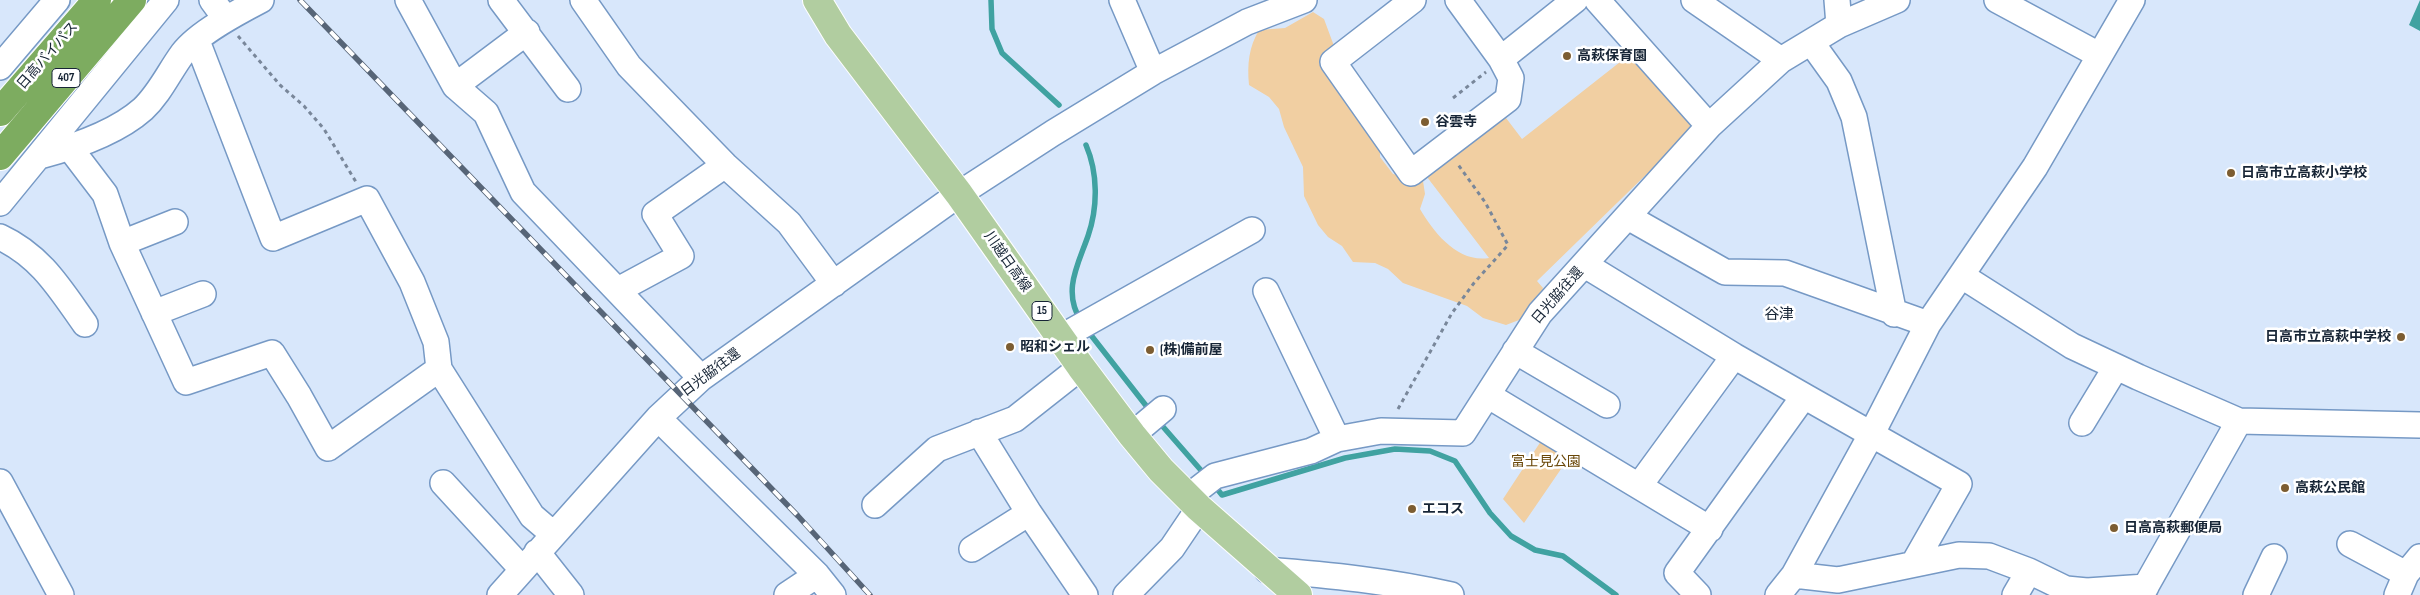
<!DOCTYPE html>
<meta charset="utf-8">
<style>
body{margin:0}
canvas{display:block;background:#d8e7fb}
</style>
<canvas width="2420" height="595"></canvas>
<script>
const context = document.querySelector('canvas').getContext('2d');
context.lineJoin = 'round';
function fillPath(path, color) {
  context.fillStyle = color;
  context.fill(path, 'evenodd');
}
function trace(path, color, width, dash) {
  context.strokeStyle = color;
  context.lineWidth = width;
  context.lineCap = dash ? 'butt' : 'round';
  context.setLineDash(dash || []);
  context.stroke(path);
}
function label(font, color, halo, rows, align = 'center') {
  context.font = font + ' "Sofia Sans Condensed","Noto Sans JP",sans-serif';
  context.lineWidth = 5;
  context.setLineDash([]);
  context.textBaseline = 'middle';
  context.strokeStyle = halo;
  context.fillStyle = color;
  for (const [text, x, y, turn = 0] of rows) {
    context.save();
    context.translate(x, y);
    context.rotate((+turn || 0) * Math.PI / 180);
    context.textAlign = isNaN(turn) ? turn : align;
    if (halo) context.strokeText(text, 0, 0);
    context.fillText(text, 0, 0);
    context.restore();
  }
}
const green = new Path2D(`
 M1313,12L1324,19L1334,46L1351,65L1380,143V157L1393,174L1423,181L1425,194L1420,209C1434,233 1458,263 1489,258L1427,177L1503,114L1522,139L1634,51L1698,124L1537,281L1543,288L1536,303L1519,320L1506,325L1483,318L1467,306L1403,283L1388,269L1375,263L1353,262L1342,246L1328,237L1318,225L1304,196L1303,167L1284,127L1279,109L1269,97L1249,85C1247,64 1249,47 1259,30L1285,28Z
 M1545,435L1572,453L1524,523L1503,499Z`);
const water = new Path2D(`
 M2420,0V31L2409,25Z`);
const stream = new Path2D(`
 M991,0L992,29L1002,53L1059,105
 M1081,321C1062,291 1078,265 1088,236C1098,207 1098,173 1086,145
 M1087,330L1151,412
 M1158,421L1206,476
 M1214,485L1222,495L1345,458L1395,449L1430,451L1455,461L1490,513L1511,536L1535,550L1563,556L1616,595`);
const path = new Path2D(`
 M238,36L280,85L304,106L324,129L356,182
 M1453,98L1486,72
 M1398,409L1452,313L1474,283L1508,245L1485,202L1457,163`);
const minor = new Path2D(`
 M212,0L226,19
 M408,0L455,86L486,113L523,192L701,378
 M501,0L568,89
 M583,0L629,66L725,165L789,223L834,284
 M1122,0L1153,72
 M1413,0L1333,62L1411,173L1508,99L1511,78L1501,59L1458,0
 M1597,0L1709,126
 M1694,0L1781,60
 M1837,0L1839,25
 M1997,0L2099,55
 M197,41L273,238L367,199L412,282L436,342L439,369L532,516L553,534
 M1811,42L1839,81L1854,117L1894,314
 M1501,59L1575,0
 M0,67L57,0
 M455,86L527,32
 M70,148L105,194L122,243L186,382L272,353L299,396L328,448L439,369
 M40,156C74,147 116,133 143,109C160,93 169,72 183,53C198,33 238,12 261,0
 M0,203L166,0
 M1628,217L1725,272L1785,273L1928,324
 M0,237C41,256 60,289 85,324
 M122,243L175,222
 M1585,265L1734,356L1804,396
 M1962,276L2072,346L2138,377L2239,421L2420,425
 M618,290L681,256L655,214L725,165
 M1266,291L1337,439
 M154,313L203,294
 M1060,338L1252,230
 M1515,351L1607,405
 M1489,396L1710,529
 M658,418L817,575L833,595
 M2082,423L2116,367
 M979,432L1029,513L1085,595
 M1132,435L1163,409
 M0,482L61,595
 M443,483L522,569
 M1639,486L1734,356
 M1188,497L1215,476L1311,451L1337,439L1381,431L1463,433L1540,313L1709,126L1781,60L1839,25L1897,0
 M875,505L937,449L1015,419L1081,367
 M2350,544L2406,574
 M972,549L1029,513
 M537,552L571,595
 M1267,570C1329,575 1390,581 1451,595
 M1794,575L1838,580L1959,555L1989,556L2029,571L2066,589L2087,591L2146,587
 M500,595L658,418L701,378L959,194L1053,133L1153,72L1247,22L1304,0
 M787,595L817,575
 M1126,595L1172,548L1199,508
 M1698,595L1677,573L1804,396L1959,484L1914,563
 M1778,595L1794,575L1871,435L1928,324L2035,167L2132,0
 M2015,595L2029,571
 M2141,595L2239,421
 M2256,595L2274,557
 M2397,595L2406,574L2420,557`);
const major = new Path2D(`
 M817,0L838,35L959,194L1081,367L1132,435L1161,470L1199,508L1298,595`);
const highway = new Path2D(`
 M0,112L97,0
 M0,156L132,0`);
const rail = new Path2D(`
 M300,0L798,516L870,595`);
const markers = [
 [1567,56,5,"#7c5d32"],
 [1425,122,5,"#7c5d32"],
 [2231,173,5,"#7c5d32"],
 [2401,337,5,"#7c5d32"],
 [1010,347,5,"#7c5d32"],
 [1150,350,5,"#7c5d32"],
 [2285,488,5,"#7c5d32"],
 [1412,509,5,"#7c5d32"],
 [2114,528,5,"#7c5d32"]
];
const shields = [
 [66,78,28],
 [1042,311,20]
];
const shieldNames = [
 ["407",66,78],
 ["15",1042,311]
];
const streetNames = [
 ["日高バイパス",48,56,-49],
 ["川越日高線",1007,262,55],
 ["日光脇往還",1558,296,-49],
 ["日光脇往還",711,373,-37]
];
const poiNames = [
 ["高萩保育園",1577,56],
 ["谷雲寺",1435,122],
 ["日高市立高萩小学校",2241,173],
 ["日高市立高萩中学校",2391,337,"right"],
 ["昭和シェル",1020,347],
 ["(株)備前屋",1160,350],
 ["高萩公民館",2295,488],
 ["エコス",1422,509],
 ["日高高萩郵便局",2124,528]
];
const parkNames = [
 ["富士見公園",1546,462]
];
const neighbourhoodNames = [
 ["谷津",1779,315]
];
fillPath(green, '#f1cfa2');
fillPath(water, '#40a2a1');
trace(stream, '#40a2a1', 5.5);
trace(minor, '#7699c5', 28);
trace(major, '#fff', 30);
trace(highway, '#fff', 30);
trace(path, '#79879a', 3, [4, 4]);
trace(minor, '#fff', 25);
trace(major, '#b1cda0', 28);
trace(highway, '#7dac60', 28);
trace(rail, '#576577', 5.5);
trace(rail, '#fff', 4, [11]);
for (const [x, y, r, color] of markers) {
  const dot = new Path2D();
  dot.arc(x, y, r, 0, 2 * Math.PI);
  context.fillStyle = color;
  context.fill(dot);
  trace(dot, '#fff', 2);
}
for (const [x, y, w] of shields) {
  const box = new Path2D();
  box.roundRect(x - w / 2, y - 9.5, w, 19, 4);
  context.fillStyle = '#fff';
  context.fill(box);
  trace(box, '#172536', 1);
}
label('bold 12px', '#172536', null, shieldNames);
label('14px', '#172536', '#fff', streetNames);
label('bold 14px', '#172536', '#fff', poiNames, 'left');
label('14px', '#694607', '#fff', parkNames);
label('15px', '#172536', '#fff', neighbourhoodNames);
</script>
